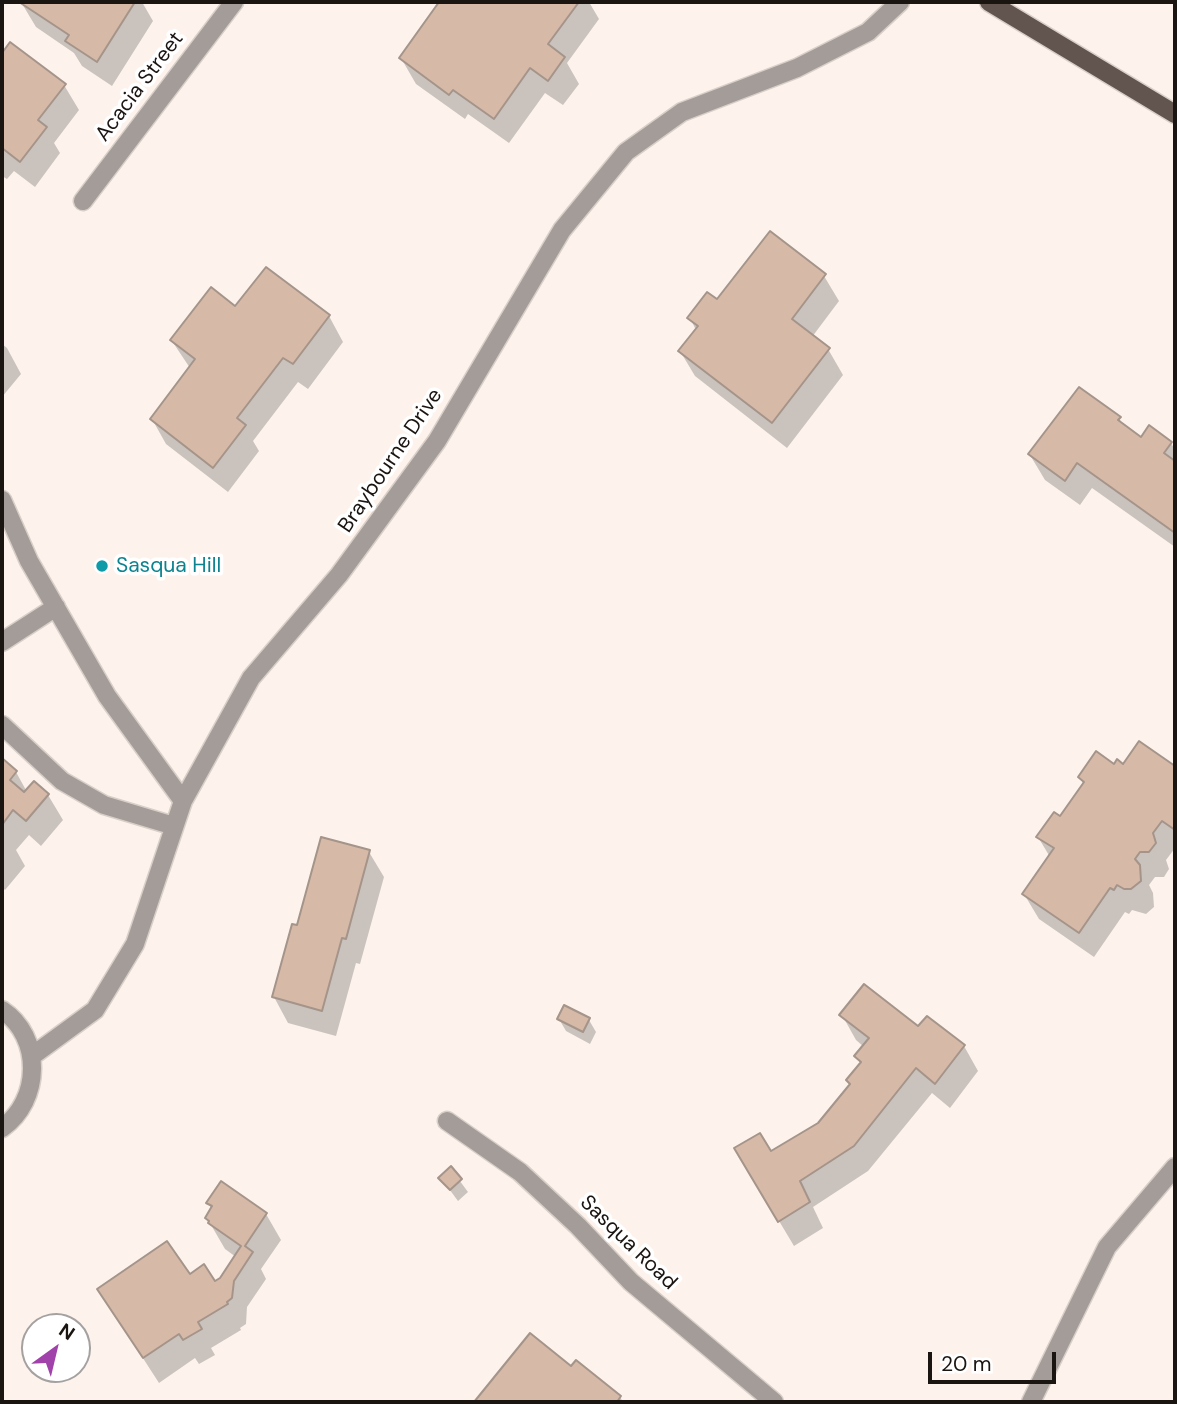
<!DOCTYPE html>
<style>
body{margin:0}
#map{position:relative;width:1177px;height:1404px;overflow:hidden;background:#fdf3ec;font-family:"DM Sans",sans-serif}
canvas{display:block}
.frame{position:absolute;inset:0;border:4px solid #1b1512;pointer-events:none}
.north{position:absolute;left:21px;top:1313px;width:70px;height:70px;box-sizing:border-box;background:#fff;border:2px solid #a4a1a0;border-radius:50%;rotate:34deg;font-size:19px;font-weight:700;line-height:28px;text-align:center;color:#1b1512}
.north::after{content:'';display:block;margin:auto;width:24px;height:32px;background:#a142aa;clip-path:polygon(50% 0,100% 100%,50% 72%,0 100%)}
.scale{position:absolute;left:928px;top:1352px;width:128px;height:32px;box-sizing:border-box;border:4px solid #1b1512;border-top:0;padding-left:9px;font-size:21px;line-height:24px;white-space:nowrap;color:#1b1512;-webkit-text-stroke:5px #fff;paint-order:stroke}
</style>
<div id="map">
<canvas width="1177" height="1404"></canvas>
<div class="frame"></div>
<div class="north">N</div>
<div class="scale">20 m</div>
</div>
<script>
const context = document.querySelector('canvas').getContext('2d');
context.lineJoin = 'round';
function fillPath(path, color) {
  context.fillStyle = color;
  context.fill(path, 'evenodd');
}
function trace(path, color, width, dash) {
  context.strokeStyle = color;
  context.lineWidth = width;
  context.lineCap = dash ? 'butt' : 'round';
  context.setLineDash(dash || []);
  context.stroke(path);
}
function label(font, color, halo, rows, align = 'center') {
  context.font = font + ' "DM Sans",sans-serif';
  context.lineWidth = 7;
  context.setLineDash([]);
  context.textBaseline = 'middle';
  context.strokeStyle = halo;
  context.fillStyle = color;
  for (const [text, x, y, turn = 0] of rows) {
    context.save();
    context.translate(x, y);
    context.rotate((+turn || 0) * Math.PI / 180);
    context.textAlign = isNaN(turn) ? turn : align;
    if (halo) context.strokeText(text, 0, 0);
    context.fillText(text, 0, 0);
    context.restore();
  }
}
const shadow = new Path2D(`
 M21,2H142L153,21L112,86L82,66L74,53L36,27Z
 M441,2H589L599,19L567,63L579,84L563,105L545,93L509,143L468,114L465,119L416,84L401,58Z
 M10,44L64,85L79,110L54,143L60,153L35,187L14,171L7,179L2,176V55Z
 M824,276L839,301L812,337L828,349L843,375L787,448L695,376L680,351L696,330L690,318Z
 M235,309L329,316L343,342L308,389L298,382L253,441L259,451L228,492L166,444L152,419L190,368L172,341Z
 M2,344L7,348L21,374L2,397Z
 M1119,418L1124,427L1141,439L1171,443L1175,450V547L1092,488L1080,505L1045,480L1030,455Z
 M1140,744L1175,768V848L1166,860L1169,869L1164,877H1155L1149,885L1153,893L1154,907L1146,914L1132,910L1129,914L1125,912L1094,957L1039,919L1024,894L1050,857L1038,837L1060,818L1084,785L1080,778L1114,767L1124,766Z
 M2,761L16,772L27,792L48,795L63,820L41,846L29,835L16,850L25,866L5,890L2,887Z
 M369,852L384,877L360,964L356,963L336,1036L288,1023L274,997L298,927Z
 M842,1015L919,1029L964,1046L978,1071L950,1108L932,1093L868,1171L813,1207L823,1228L794,1246L751,1174L819,1124L851,1085L861,1064L856,1056L864,1047L856,1040Z
 M559,1019L589,1020L596,1032L590,1044L566,1031Z
 M451,1169L468,1192L458,1201L441,1178Z
 M208,1203L266,1214L281,1240L261,1269L266,1279L247,1307L246,1324L240,1328L241,1330L211,1348L215,1355L199,1364L195,1358L159,1383L99,1290L190,1277L215,1284L221,1279L236,1257L225,1249L207,1218L212,1209Z
 M530,1335L571,1368L576,1362L620,1397L623,1402H476Z`);
const building = new Path2D(`
 M19,2H135L97,62L65,41L69,35Z
 M439,2H579L548,44L565,57L548,81L530,68L494,119L453,90L449,95L399,58Z
 M10,42L66,84L38,120L47,127L20,162L2,148V53Z
 M770,231L826,274L792,319L830,348L772,423L678,351L698,326L687,318L707,292L717,299Z
 M266,267L330,315L293,364L283,358L237,418L246,425L213,468L150,419L195,359L170,340L211,287L235,306Z
 M1079,387L1121,417L1118,420L1141,437L1149,425L1172,442L1164,453L1175,461V533L1077,463L1065,481L1028,454Z
 M1139,741L1175,766V830L1162,821L1153,833L1156,843L1149,852H1140L1135,859L1140,865L1141,881L1131,889H1124L1117,885L1114,890L1110,888L1079,933L1022,894L1054,848L1036,837L1054,812L1060,816L1084,782L1078,777L1096,751L1114,764L1117,759L1123,764Z
 M2,758L17,771L10,780L24,792L34,781L49,794L26,821L13,810L2,825Z
 M321,837L370,850L346,939L342,938L322,1011L272,997L292,924L297,925Z
 M864,984L918,1026L927,1016L965,1045L935,1084L916,1068L854,1146L800,1181L810,1202L778,1222L734,1148L760,1133L771,1151L818,1123L850,1084L846,1080L861,1062L854,1056L869,1038L839,1015Z
 M564,1005L590,1018L583,1032L557,1019Z
 M451,1166L462,1179L450,1190L438,1178Z
 M221,1181L267,1213L245,1246L253,1252L234,1281L232,1298L227,1302L228,1304L198,1322L202,1329L183,1340L179,1334L143,1358L97,1289L167,1241L190,1274L204,1264L215,1281L220,1278L241,1246L208,1223L209,1221L205,1218L212,1206L206,1203Z
 M530,1333L571,1366L576,1360L621,1396L617,1402H474Z`);
const minor = new Path2D(`
 M83,201L234,2
 M2,500L29,561L107,696L183,801
 M2,642L56,607
 M2,725L62,781L104,805L174,826
 M2,1010C43,1037 41,1101 2,1128
 M32,1056L95,1010L135,944L183,801L251,678L339,575L437,441L562,230L626,152L682,112L797,68L868,32L900,2
 M447,1121L520,1172L578,1226L631,1282L774,1402
 M1031,1402L1107,1247L1175,1167`);
const major = new Path2D(`
 M989,2L1175,114`);
const markers = [
 [102,566,7,"#0f9aa8"]
];
const streetNames = [
 ["Acacia Street",140,87,-53],
 ["Braybourne Drive",391,461,-56],
 ["Sasqua Road",628,1243,44]
];
const cultureNames = [
 ["Sasqua Hill",116,566]
];
fillPath(shadow, '#0003');
fillPath(building, '#d6b9a7');
trace(building, '#a4948a', 2);
trace(minor, '#d9cfc9', 21);
trace(major, '#d9cfc9', 21);
trace(minor, '#a49c99', 18);
trace(major, '#62544f', 18);
for (const [x, y, r, color] of markers) {
  const dot = new Path2D();
  dot.arc(x, y, r, 0, 2 * Math.PI);
  context.fillStyle = color;
  context.fill(dot);
  trace(dot, '#fff', 2.5);
}
label('21px', '#1b1512', '#fff', streetNames);
label('21px', '#0d838f', '#fff', cultureNames, 'left');
</script>
